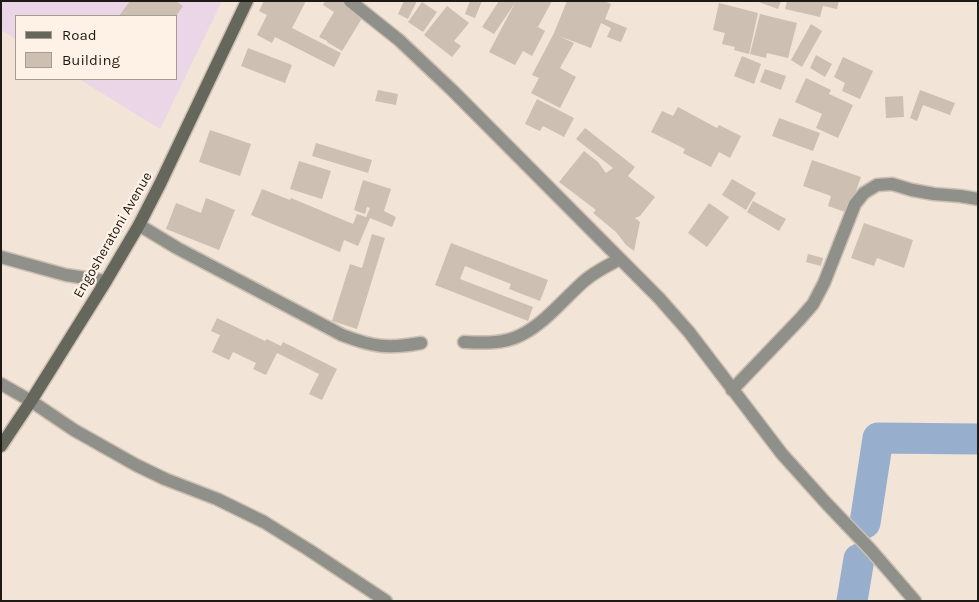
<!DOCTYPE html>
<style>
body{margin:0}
#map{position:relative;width:979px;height:602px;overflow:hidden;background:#f2e4d6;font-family:Karla,sans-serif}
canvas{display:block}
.frame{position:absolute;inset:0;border:2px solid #1f1a15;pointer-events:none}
.legend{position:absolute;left:15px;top:15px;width:162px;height:65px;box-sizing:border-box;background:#fef2e6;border:1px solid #a59c92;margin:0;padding:6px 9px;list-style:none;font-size:15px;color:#1f1a15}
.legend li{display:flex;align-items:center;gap:10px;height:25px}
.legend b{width:25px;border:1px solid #a59c92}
</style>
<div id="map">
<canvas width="979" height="602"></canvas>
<div class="frame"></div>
<ul class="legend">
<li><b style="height:6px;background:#66675c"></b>Road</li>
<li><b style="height:14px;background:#cdbfb1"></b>Building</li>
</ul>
</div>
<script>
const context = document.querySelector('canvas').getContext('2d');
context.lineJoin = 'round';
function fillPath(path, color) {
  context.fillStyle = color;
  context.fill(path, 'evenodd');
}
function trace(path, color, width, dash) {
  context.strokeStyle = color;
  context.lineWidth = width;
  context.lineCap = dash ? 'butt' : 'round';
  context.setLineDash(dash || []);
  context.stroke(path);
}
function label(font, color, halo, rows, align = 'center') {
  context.font = font + ' Karla,sans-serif';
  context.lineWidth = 4.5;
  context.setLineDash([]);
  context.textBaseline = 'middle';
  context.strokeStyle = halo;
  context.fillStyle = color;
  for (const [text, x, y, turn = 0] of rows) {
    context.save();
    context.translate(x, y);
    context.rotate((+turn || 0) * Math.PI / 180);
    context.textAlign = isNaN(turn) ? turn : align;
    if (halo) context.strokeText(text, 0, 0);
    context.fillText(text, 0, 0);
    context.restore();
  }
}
const industrial = new Path2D(`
 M1,1H222L160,129L79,79H176V16H16V39L1,30Z`);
const river = new Path2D(`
 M865,523L878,438L978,439
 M852,601L859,559`);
const building = new Path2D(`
 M130,1H176L183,6L176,16H119Z
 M264,1H306L292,28L341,53L334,67L275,37L272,43L257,35L267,15L259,11Z
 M325,1H342L364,15L342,51L327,42V41L319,37L334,12L323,5Z
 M404,1H417L408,19L398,14Z
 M470,1H482L475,18L465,14Z
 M499,1H552L538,27L545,31L532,56L523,51L515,65L489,52L515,3L494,34L482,27Z
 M567,1H604L611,4L605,19L627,28L621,42L607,37L611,28L601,23L591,48L559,36L574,43L560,68L576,77L560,108L531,93L539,78L532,75L554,33Z
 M756,1H781L778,9Z
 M787,1H839L837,9L823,6L820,17L785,9Z
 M422,2L437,12L423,32L408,22Z
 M719,3L758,13L749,54L734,50L735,47L722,44L725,33L713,30Z
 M447,6L469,23L454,41L461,46L452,57L424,35Z
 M760,14L797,23L788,58L767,53L766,58L750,54Z
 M811,24L822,31L802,67L791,60Z
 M248,48L292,65L285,83L241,66Z
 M816,55L832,64L825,77L810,68Z
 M742,56L761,64L754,84L734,76Z
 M843,57L873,71L860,99L842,91L845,83L834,77Z
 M765,69L786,76L781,90L760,82Z
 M806,78L831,90L829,94L853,105L838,138L816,128L822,114L795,102Z
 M378,90L398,94L396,105L375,101Z
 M920,90L955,103L950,115L923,105L917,121L910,118Z
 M903,96L904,117L886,118L885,97Z
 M537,99L574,118L564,137L543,126L540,131L525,124Z
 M678,107L717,128L719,125L741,136L730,158L719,152L711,167L683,153L685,149L651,132L662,111L673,116Z
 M779,118L820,133L813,151L772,136Z
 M585,128L635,167L628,176L655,197L640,216L635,218L640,222L634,251L626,245L616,232L593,213L596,210L559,182L584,151L598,162L606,173L613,168L576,139Z
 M210,130L251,144L240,176L199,162Z
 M316,143L372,160L368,173L312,156Z
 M812,160L861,177L848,213L828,206L831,196L803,186Z
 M299,161L331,171L322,199L290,189Z
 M732,179L756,193L746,210L722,195Z
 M363,180L391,189L384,211L396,217L392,227L370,218L358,246L344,240L340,252L251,215L262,189L290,200L291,198L353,224L357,214L366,217L370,208L367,207L365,214L354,210Z
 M206,198L235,210L219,250L166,229L176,203L201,213Z
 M753,201L786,219L779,231L747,212Z
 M709,203L729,217L707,247L688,233Z
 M864,223L913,240L904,268L877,258L874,266L851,258Z
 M372,234L385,238L357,329L332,321L350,264L362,268Z
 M451,243L548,280L540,301L509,289L511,284L465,266L460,279L533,307L528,321L435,285Z
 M808,254L823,258L821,266L806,262Z
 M217,318L265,341L267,339L281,346L283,342L337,369L322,400L309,394L319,374L277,353L266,375L253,369L256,363L233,352L229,360L212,352L220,335L211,331Z`);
const street = new Path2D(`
 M350,1L399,40L452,90L659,298L689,332L782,454L827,504L870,549L915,601
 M139,225L177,248L342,335C373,347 388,349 421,343
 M1,257L66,275L106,281
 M464,342C483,343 504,344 521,335C544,324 564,299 583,282C594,272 607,266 620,259
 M1,384L31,401L74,430L136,465L165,479L217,499L264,522L309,550L386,601
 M732,390L800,319L813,304L824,283L855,204L864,193L877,185L892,184L912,190L934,194L960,196L978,199`);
const secondary = new Path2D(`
 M1,446L31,401L106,281L139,225L160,184L247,1`);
const streetNames = [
 ["Engosheratoni Avenue",113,235,-60]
];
fillPath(industrial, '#ead6e6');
trace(river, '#97afcd', 31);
fillPath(building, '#cdbfb1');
trace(street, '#ccc0b3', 15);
trace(secondary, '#ccc0b3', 15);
trace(street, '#8f9089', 12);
trace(secondary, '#66675c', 12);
label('14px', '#1f1a15', '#fef2e6', streetNames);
</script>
